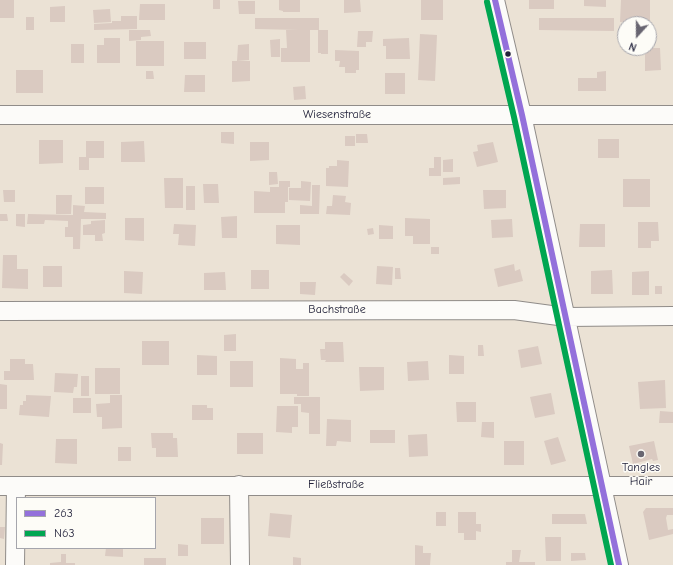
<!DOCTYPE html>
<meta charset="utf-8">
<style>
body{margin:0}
#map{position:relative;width:673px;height:565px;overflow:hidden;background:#ebe2d5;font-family:"Comic Neue",sans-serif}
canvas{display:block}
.legend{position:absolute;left:16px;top:497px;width:140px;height:52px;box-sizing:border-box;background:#fdfcf7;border:1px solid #a5a5ac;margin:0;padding:5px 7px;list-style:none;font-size:12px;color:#22223b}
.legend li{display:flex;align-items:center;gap:8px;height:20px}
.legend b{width:20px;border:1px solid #a5a5ac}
.north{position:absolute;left:617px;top:16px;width:40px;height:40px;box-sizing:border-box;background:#fdfcf7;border:1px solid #a5a5ac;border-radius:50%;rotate:201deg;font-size:11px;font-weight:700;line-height:16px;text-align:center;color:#22223b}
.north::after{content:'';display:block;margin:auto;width:14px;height:18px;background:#686571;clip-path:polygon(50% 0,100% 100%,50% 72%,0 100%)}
</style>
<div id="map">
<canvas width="673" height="565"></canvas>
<ul class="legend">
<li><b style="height:5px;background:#9370db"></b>263</li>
<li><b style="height:5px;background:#00a651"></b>N63</li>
</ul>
<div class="north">N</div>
</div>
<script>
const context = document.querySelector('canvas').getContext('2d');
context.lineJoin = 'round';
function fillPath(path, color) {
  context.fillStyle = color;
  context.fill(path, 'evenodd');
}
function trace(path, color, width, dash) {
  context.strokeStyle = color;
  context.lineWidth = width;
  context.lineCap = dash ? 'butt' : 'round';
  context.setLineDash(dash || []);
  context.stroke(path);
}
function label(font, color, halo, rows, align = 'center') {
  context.font = font + ' "Comic Neue",sans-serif';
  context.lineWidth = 3;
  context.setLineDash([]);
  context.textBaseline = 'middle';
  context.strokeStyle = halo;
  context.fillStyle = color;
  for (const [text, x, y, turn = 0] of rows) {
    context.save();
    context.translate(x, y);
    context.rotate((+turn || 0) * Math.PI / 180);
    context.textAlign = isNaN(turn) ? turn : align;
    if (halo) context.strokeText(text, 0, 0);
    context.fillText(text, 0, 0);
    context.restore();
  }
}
const building = new Path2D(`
 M0,0H14V18H0Z
 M213,0H220V9H213Z
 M279,0H300V12H283V11L279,10Z
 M344,0H360L361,12L344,13Z
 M421,0H443V20H421Z
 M529,0H554V9H529Z
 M584,0H606V7L584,6Z
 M621,0H650V21L620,22Z
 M238,1H255V14H239Z
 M140,4H165V20H139Z
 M65,6V22H50V7Z
 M110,9L111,22L94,23L93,10Z
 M121,16H137V29L94,30V24L112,23V21H121Z
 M26,17H34V30H26Z
 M255,18H319V30H310V62H281V48H287L286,30H299L255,29Z
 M539,18H614V31L539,30Z
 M129,30H150L151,36L141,37V40L129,41Z
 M318,30H328V54H321V53H318Z
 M358,31H373L372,42H366V47H357Z
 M420,34L437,35L435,81L418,80Z
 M104,38H120V63H97V45H104Z
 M409,38L410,59H386V46H383V39Z
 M280,39V57H271L270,40Z
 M136,41H164V66H136Z
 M184,42H206V59H184Z
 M71,44H84V63H71Z
 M249,44V60L237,61L238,45Z
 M645,48H660L661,70L645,71Z
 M335,50L359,51V70H356V73H345V67H339L340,61H335Z
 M232,61H250V81L232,82Z
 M16,70H43V93H16Z
 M146,71H153L154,79H146Z
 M606,71V91H578V78H597V72Z
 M385,73H405V94H385Z
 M185,75H205V92H184Z
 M305,86L306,99L294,100L293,87Z
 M221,132H234V144L221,143Z
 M356,134H367L368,143H356Z
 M345,136H355V146H345Z
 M598,139H619V158H598Z
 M39,140H63V163L39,164Z
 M86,141H104V158H89V170H79V157H86Z
 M144,141L145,162H121V142Z
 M250,142H269V160L250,161Z
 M493,142L498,162L477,167L473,152L478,151L477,145Z
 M434,157H441V176H429V168H434Z
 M453,159V172H443V160Z
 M337,160L349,161L348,187L326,186V168H329V166H337Z
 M269,172H277L278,184L269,185Z
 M460,177V184L443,185V178Z
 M164,178H183V208H165Z
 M623,179H650V207H623Z
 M279,181H290V187H288V202H285V213H254V191L270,192V187H279Z
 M301,181L311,182L310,201L289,200V188H301Z
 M203,184H218L219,203H204Z
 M312,185H320L319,214H300V205L312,206Z
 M186,186H195V210H186Z
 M85,187H104V204H85Z
 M3,190H15V202H4Z
 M483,190H506V208L484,209Z
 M56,195H72L71,214H56Z
 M333,195L346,196L345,202L351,203L350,215L326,214L327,206H332Z
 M73,205L85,206L84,212L106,213V219H81L80,249H73V237H65V227H68V221L45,220L44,224H27L28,214L73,215Z
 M0,214H7L8,221H0Z
 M16,214H25V227L16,226Z
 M237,216V238H222L221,217Z
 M125,218H144V241L125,240Z
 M405,218L430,219V244H413V236H405Z
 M512,219L513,237L492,238L491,220Z
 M105,220V233L102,234L103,241H95V235H83V225L91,224V221Z
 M638,222H658L659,241H651V248H638Z
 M174,224L196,225L195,246L178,245L179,234H173Z
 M580,224H605V247H579Z
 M276,225H300V245L276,244Z
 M379,225L393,226V239H379Z
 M373,228L374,234L368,235L367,229Z
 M431,247H439V254H431Z
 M3,255H17V269H28V289L2,288Z
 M514,264L515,271L520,269L523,281L498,287L494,269Z
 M43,266H62V287H43Z
 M377,266L393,267L392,285L376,284Z
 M395,268H400L401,279H395Z
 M251,270H269V289H251Z
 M612,270L613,294H591V271Z
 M124,271L143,272L142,294L124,293Z
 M649,271V295H632V272Z
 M225,272L226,290H204V273Z
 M344,273L353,281L349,286L340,277Z
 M300,282H316L315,295L300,294Z
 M655,286H662V294H655Z
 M236,334V351H224V335Z
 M142,341H169V365H142Z
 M325,342H343L344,362H325L326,360H321L320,349H325Z
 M478,345H483L484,356H478Z
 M538,346L542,364L521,368L518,350Z
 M197,355L217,356V375H197Z
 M449,355L464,356V374H449Z
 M280,358L296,359V369H303V363H309V396H297V394H280Z
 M10,359H25V364H33L34,380H4V371H10Z
 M230,361H253V387H230Z
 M428,361L429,380L408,381L407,362Z
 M359,367H384V390L360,391Z
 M95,368H120V394H95Z
 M55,373L78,374L77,387H74L73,393L54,392Z
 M81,376H89V396H81Z
 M665,380L666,408L640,409L638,382Z
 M0,384L7,385V409H0Z
 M551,393L555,414L535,418L530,397Z
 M26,395L51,396L49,417L19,415L20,405H23V401H26Z
 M110,395H122V428L102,429V417H97L96,404L110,403Z
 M294,397H320V434H309V413L301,412V404H294Z
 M73,398H91V413H73Z
 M456,402H476V422H457Z
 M192,405H207V408H213V420H192Z
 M277,406H298V427H292V433L276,432Z
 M660,411L673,412V423H659Z
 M327,419L351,420V442L337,441L336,446H326Z
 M482,422H494V438L481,437Z
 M370,430H395V443H370Z
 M151,433H173V438H177L178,457H156V448H152Z
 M237,433H263V454H237Z
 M427,434L428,456L409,457L408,435Z
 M558,437L566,461L551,465L544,441Z
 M56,439H77V464L55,463Z
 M504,441H524V465H504Z
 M654,441L658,460L653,461L652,459L633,464L629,446Z
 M0,443L3,444L2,465H0Z
 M118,447H131V461H118Z
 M646,508H673V515H667L666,518L668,530L673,529V534L649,540L643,512Z
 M436,512H446V526H436Z
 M458,512H476V524H481V532L476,531V540H464V533H458Z
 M270,513L292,515L290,538L268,536Z
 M552,514H585L587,524H552Z
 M201,518H224V544H201Z
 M0,527H5L4,539L0,538Z
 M545,537H561V561H546Z
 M178,544L188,545V556H178Z
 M415,545L423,546V553H431L430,565H415Z
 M106,548H123V557L105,556Z
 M512,550H521L519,562H535V565H506V562H512Z
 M571,553H585L586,560L571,561Z
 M61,554H66V563H75V565H50V563L61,562Z
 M293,557L301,558V565H293Z
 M144,558H166V565H144Z`);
const minor = new Path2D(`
 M495,0L522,115L619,565
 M0,115H673
 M0,311L514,310L566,317L673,316
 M239,485L240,565
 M0,486H673
 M15,565L16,486`);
const bus1 = new Path2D(`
 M495,0L522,115L619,565`);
const bus2 = new Path2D(`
 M487,2L514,117L611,565`);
const markers = [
 [508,54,3.5,"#22223b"],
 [641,454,4,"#686571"]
];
const streetNames = [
 ["Wiesenstraße",337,115],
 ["Bachstraße",337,310],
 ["Fließstraße",336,485]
];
const poiNames = [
 ["Tangles",641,468],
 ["Hair",641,482]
];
fillPath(building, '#dacac1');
trace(minor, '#908c89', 20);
trace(minor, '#fcfbf9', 18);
trace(bus1, '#9370db', 6);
trace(bus2, '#00a651', 6);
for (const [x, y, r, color] of markers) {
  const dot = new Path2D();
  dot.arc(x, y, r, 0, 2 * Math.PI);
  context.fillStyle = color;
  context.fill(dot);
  trace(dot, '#fdfcf7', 1.5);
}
label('12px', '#22223b', '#fdfcf7', streetNames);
label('12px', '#22223b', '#fdfcf7', poiNames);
</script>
